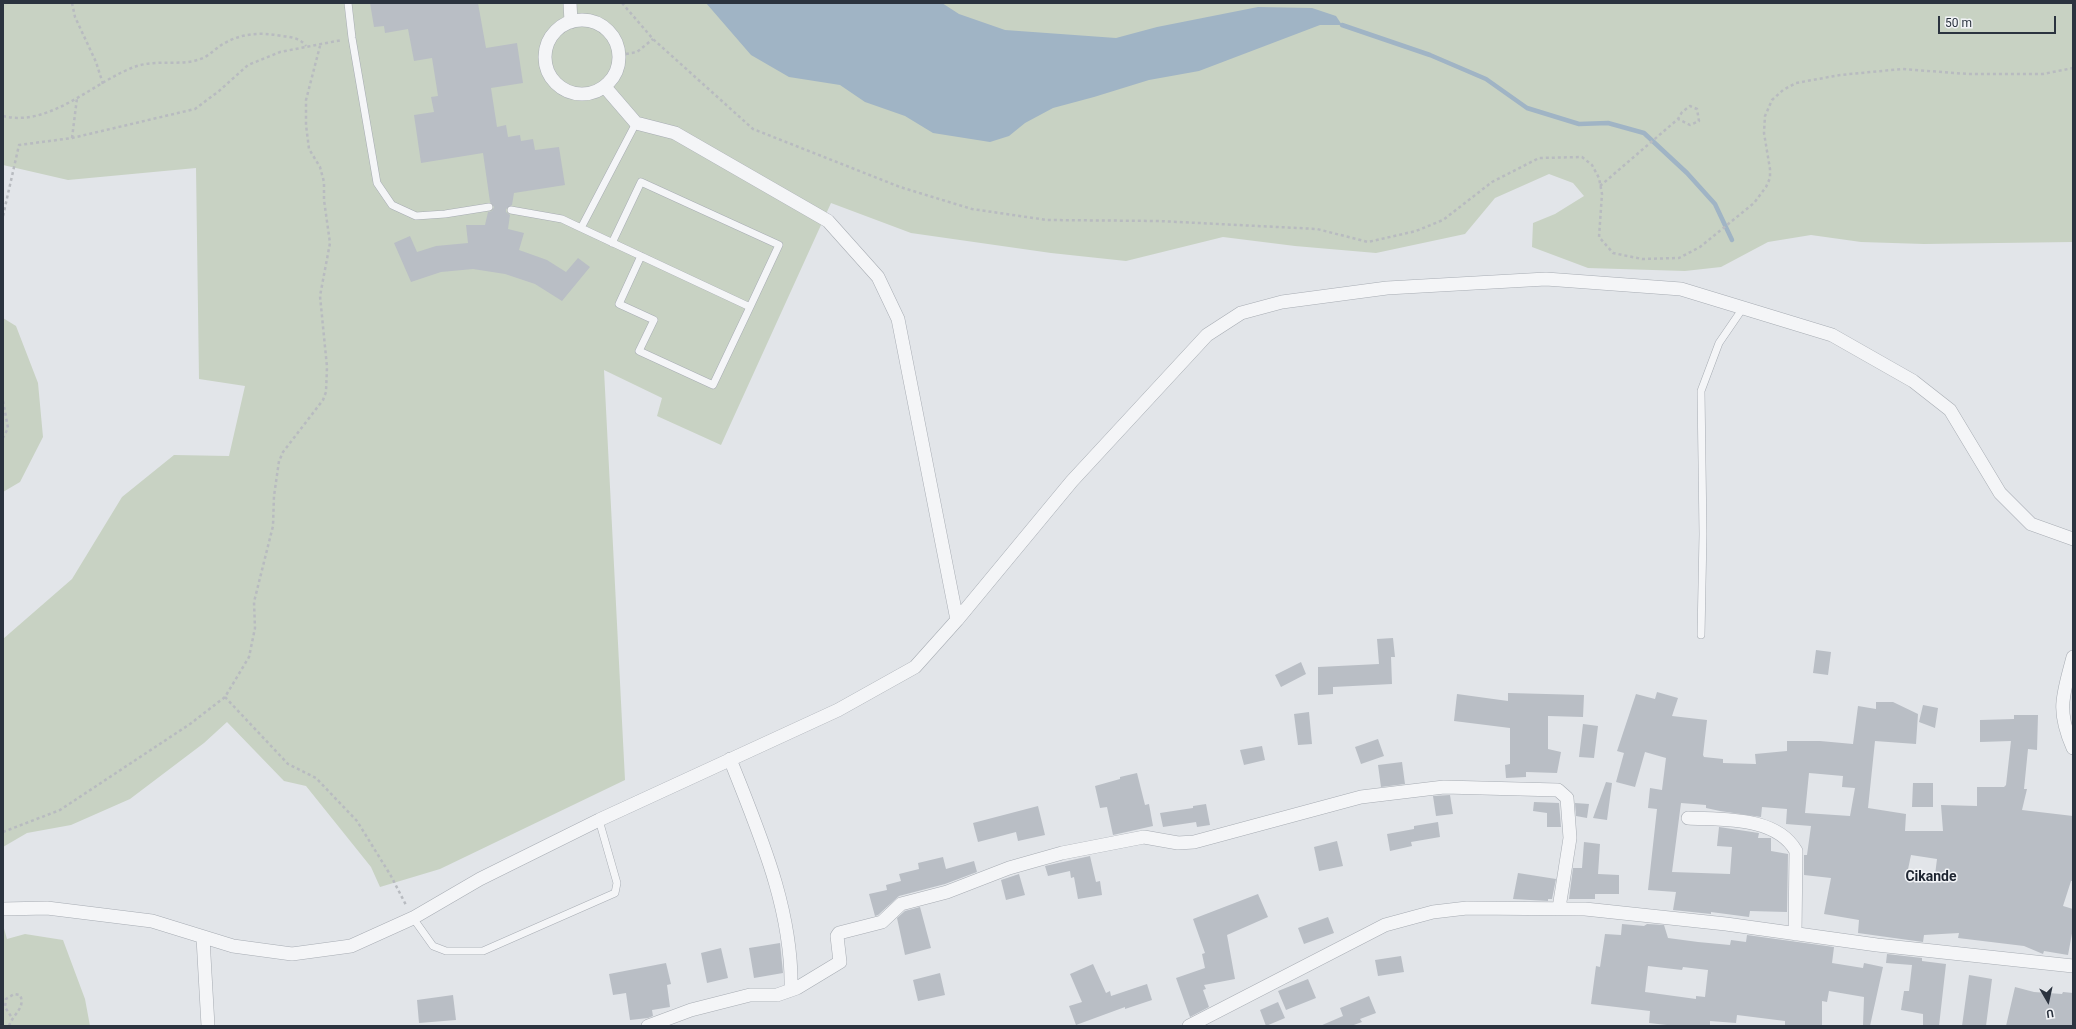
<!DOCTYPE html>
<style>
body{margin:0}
#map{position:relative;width:2076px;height:1029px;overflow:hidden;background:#e2e5e9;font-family:Roboto,sans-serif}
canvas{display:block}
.frame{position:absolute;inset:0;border:4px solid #2b333f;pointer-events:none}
.north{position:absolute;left:2028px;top:981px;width:40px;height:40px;-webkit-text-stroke:3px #f1f3f6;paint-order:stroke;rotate:171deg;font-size:11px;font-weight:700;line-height:16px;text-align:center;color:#2b333f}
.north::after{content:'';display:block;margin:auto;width:14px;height:18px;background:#2b333f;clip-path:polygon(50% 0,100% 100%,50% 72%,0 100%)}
.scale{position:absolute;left:1938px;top:16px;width:118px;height:18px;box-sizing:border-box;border:2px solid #2b333f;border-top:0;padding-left:5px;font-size:12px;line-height:14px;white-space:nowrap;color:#2b333f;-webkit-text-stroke:3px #f1f3f6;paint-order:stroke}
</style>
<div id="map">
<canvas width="2076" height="1029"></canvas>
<div class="frame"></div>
<div class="north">U</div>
<div class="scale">50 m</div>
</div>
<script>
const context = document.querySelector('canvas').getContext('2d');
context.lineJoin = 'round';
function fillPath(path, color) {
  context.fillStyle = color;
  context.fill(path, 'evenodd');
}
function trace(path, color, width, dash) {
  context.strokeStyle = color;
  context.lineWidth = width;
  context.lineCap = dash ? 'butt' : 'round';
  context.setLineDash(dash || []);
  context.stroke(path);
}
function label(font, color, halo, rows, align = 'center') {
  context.font = font + ' Roboto,sans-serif';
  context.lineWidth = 3;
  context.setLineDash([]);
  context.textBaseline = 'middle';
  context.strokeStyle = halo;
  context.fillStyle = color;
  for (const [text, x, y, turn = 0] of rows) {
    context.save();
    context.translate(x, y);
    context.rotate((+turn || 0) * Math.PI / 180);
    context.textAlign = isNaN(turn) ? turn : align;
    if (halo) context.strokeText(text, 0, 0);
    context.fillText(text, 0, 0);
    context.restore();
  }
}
const green = new Path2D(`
 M3,3H2073V242L1924,244L1861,242L1811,235L1768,242L1721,267L1685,271L1588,268L1532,247L1533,223L1555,214L1584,196L1573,183L1549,174L1495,198L1465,234L1376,253L1295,246L1223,237L1126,261L1051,253L911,233L831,203L721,445L657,416L662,398L604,370L625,780L440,869L380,887L371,867L306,786L284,781L227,722L204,743L130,799L71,825L27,833L3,847V639L72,579L122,497L174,455L229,456L245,386L199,379L196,168L68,180L3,165Z
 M3,318L16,326L38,383L43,437L20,482L3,492Z
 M3,925L7,939L25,934L63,940L85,999L90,1026H3Z`);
const water = new Path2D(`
 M706,3H942L959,14L1005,30L1116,38L1157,27L1258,7L1312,8L1336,16L1342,25H1320L1199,71L1149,80L1094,97L1053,108L1025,123L1009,136L990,142L933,133L905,116L865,102L840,85L789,77L751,55Z`);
const stream = new Path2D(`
 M1342,25L1430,55L1486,79L1527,108L1579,124L1608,123L1644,133L1687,173L1715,204L1732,240`);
const building = new Path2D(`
 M370,3H478L486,48L517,43L523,83L491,88L497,127L506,125L508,137L520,135L521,141L533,139L535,150L559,147L565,185L514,193L512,205L506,209V212L510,215L508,229L524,233L519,250L547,260L566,272L578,258L590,267L562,301L535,284L505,274L473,269L441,272L411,282L394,243L410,236L417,252L436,246L468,243L466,225H485L488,212L492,211L494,207L490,202L483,153L421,163L414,115L434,112L431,97L438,96L432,58L414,61L408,29L385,33L384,26L374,27Z
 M1393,638L1395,657H1391L1392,684L1333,687V694L1318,695V667L1379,664L1377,639Z
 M1816,650L1831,652L1828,675L1813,673Z
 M1301,662L1306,674L1281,687L1275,675Z
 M1657,692L1678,698L1672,716L1707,720L1703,755L1704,757L1723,759V763L1756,764L1755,754L1787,751V741H1820L1853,744L1858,706L1876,709V702H1893L1918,714L1916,744L1875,741L1868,808L1906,814L1905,831H1943L1941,805L1977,806V787H2004L2006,785L2011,741L1980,742V720L2014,719V715H2038L2037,750L2028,749L2024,789H2027L2022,810L2073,816V881H2071L2063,906L2073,909V928L2068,955L2044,951L2043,954L2024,946L1958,938L1959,933L1924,935L1923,942L1858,933L1859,920L1824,914L1831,878L1804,875V855H1807L1811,826L1786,824L1787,809L1762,807L1761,817L1720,811L1706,808V805L1681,803L1672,872L1730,874L1732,847L1717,846L1719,827L1759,833L1758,838H1771V851L1788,854L1787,912L1750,911L1749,917L1711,912V914L1673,910L1676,892L1648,890L1657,809L1648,808L1650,788L1662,790L1666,758L1645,752L1635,787L1616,782L1624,753L1617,751L1636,694L1655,699ZM1809,773L1843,776L1842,787L1855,788L1850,816L1805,813ZM1911,855L1937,859L1934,883L1906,879Z
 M1508,693L1584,695L1583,717L1548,716V749L1561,752L1557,773L1526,772V777L1506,778L1505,765L1510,764V728L1454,721L1457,694L1508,701Z
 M1923,705L1938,708L1935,728L1919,722Z
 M1309,712L1312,744L1298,745L1294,714Z
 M1583,724L1598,726L1594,758L1579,757Z
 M1378,739L1384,756L1361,764L1355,747Z
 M1262,746L1265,760L1244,765L1240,750Z
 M1402,762L1405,784L1381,787L1378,765Z
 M1137,773L1145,805L1149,804L1153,826L1113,835L1107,807L1100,808L1095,786L1120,779V777Z
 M1606,782L1612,783L1607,820L1593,818Z
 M1913,783H1933V807H1912Z
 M1450,795L1453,814L1436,816L1433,796Z
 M1534,802L1559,803L1561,827H1547V813L1533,811Z
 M1575,803L1589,804L1587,818L1576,816Z
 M1206,804L1210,825L1197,827L1196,822L1163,827L1160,813L1193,808V806Z
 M1038,806L1045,835L1018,841L1016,832L978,842L973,823Z
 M1438,822L1440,837L1411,842L1412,846L1390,851L1387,834L1414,829V826Z
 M1337,841L1343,866L1319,871L1314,847Z
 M1584,842L1600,844L1598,874L1619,875V894H1595V899H1569L1573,868H1582Z
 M1090,856L1096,882L1100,881L1102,895L1078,899L1074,877L1071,878L1070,871L1048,876L1045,866Z
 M943,857L946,869L974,861L977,872L945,884L899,896L878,915L875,916L869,894L887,890L886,885L901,881L899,874L919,869L918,863Z
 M1518,873L1556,879L1552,899H1548V901L1513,899Z
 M1019,874L1025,895L1006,900L1001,880Z
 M1258,894L1268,917L1227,935L1235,979L1204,985L1206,989L1203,990L1209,1007L1190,1017L1176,978L1205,968L1202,954L1205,953L1193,919Z
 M920,907L931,948L905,955L897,918L905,911Z
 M1328,917L1334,933L1304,944L1298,928Z
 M1622,924L1644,926L1647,924L1664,925L1668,938L1698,942L1730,945L1731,940L1746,942L1747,935L1834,947L1832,963L1863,968L1864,963L1883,967L1870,1026L1863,1025L1864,997L1829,991L1827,1002L1822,1001V1026H1785V1021L1737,1015L1736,1023L1710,1021V1026H1676L1649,1023L1650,1011L1591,1004L1596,966L1600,967L1605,934L1621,935ZM1648,966L1682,970L1683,967L1708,970L1705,997L1696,996V999L1645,992Z
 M780,943L783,973L754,978L749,948Z
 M721,948L728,978L707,983L701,953Z
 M1887,954L1922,958V961L1946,964L1939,1026H1923V1014L1901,1010L1904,991H1909L1912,965L1886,963Z
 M1401,956L1404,972L1378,976L1375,960Z
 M666,963L671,984L667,985L670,1007L652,1010L653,1016L648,1018L630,1020L626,993L613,995L609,974Z
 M1093,964L1106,993L1110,991L1111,996L1147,984L1152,1000L1125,1009V1007L1076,1025L1069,1006L1082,1002L1070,974Z
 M940,973L945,995L918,1001L913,980Z
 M1969,975L1992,979L1986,1026H1962Z
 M1308,979L1316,998L1286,1010L1278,991Z
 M2015,987L2034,992L2062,994L2063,992L2073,993V1026H2006Z
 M453,995L456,1020L419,1023L417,1000Z
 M1369,996L1376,1013L1360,1019L1362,1022L1351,1026H1320L1343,1016L1340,1008Z
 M1278,1002L1285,1018L1266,1026L1260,1010Z`);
const path = new Path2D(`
 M72,3L75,17L96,62L103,84
 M622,3L653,39L753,129L900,187L972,209L1047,220L1159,221L1317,229L1368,242L1416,231L1443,220L1492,182L1539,158L1582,157L1592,165L1599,178L1602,194L1599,237L1613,253L1642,259L1679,258L1700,247L1754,203L1766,187L1770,178V169L1764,133L1765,116L1772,100L1783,90L1796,83L1840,75L1902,69L1968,74H2043L2073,68
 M620,55L637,52L653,39
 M3,116C51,128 95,80 137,66C160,59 182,67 203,58C210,55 216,48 223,44C242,33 260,32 282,36C291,37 300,38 306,46
 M72,138L77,98
 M1600,186L1678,119L1682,112L1690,106L1697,109L1699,121L1690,125L1678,119
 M3,216L19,145L72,138L195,109L219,91L248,65L280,52L342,40
 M3,401L8,428L3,438
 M225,697L288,764L316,778L357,821L391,876L406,905
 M3,832L60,810L190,724L225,697L249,657L255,628L254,602L273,526L274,496L279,461L283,452L323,400L326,392L327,367L320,296L330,243L324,200V182L320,167L309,149L306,125V100L320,46
 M9,1026C13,1014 26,1008 20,995L14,994L6,999L5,1007L12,1018`);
const lane = new Path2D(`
 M348,3L352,38L377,183L392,205L416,216L445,214L489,207
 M511,210L562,219L581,228L636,123
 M581,228L750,307L713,385L639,351L654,320L619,304L641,256
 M612,243L641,182L779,245L750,307
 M1701,635L1703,534L1701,391L1719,343L1743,308
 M413,918L433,946L446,951H483L615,893L617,883L599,820`);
const street = new Path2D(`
 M570,3L571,22
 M545 57a37 37 0 1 1 74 0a37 37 0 1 1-74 0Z
 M957,620L1072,481L1207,335L1241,313L1282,302L1387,288L1546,279L1681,289L1832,335L1913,381L1950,410L2000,493L2031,524L2073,539
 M2073,657C2063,696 2056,709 2073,748
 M730,759C759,833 793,909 791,990
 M1688,818C1723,820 1776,816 1796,851L1795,934
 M3,909L47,908L152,921L233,946L292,954L351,946L413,918L480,879L599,820L838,710L915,667L957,620L898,319L878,277L828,221L675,133L636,123L605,87
 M203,938L208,1026
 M648,1026L691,1010L750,995H777L797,988L840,962L837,936L839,933L882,922L901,904L947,892L1009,868L1062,853L1144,837L1178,843L1194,842L1361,797L1444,787L1558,790L1567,798L1570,838L1559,908
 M1189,1026L1385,925L1433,912L1467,908L1585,909L1726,924L1877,945L2073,966`);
const quarterNames = [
 ["Cikande",1931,877]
];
fillPath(green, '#c8d2c3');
fillPath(water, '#a0b4c5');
trace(stream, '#a0b4c5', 4.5);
fillPath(building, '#b9bec5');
trace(lane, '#a7acb3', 8);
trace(street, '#a7acb3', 14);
trace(path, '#b8bbc0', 2.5, [3, 3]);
trace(lane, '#f4f5f7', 7);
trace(street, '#f4f5f7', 13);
label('bold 14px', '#1d2430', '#f1f3f6', quarterNames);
</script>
